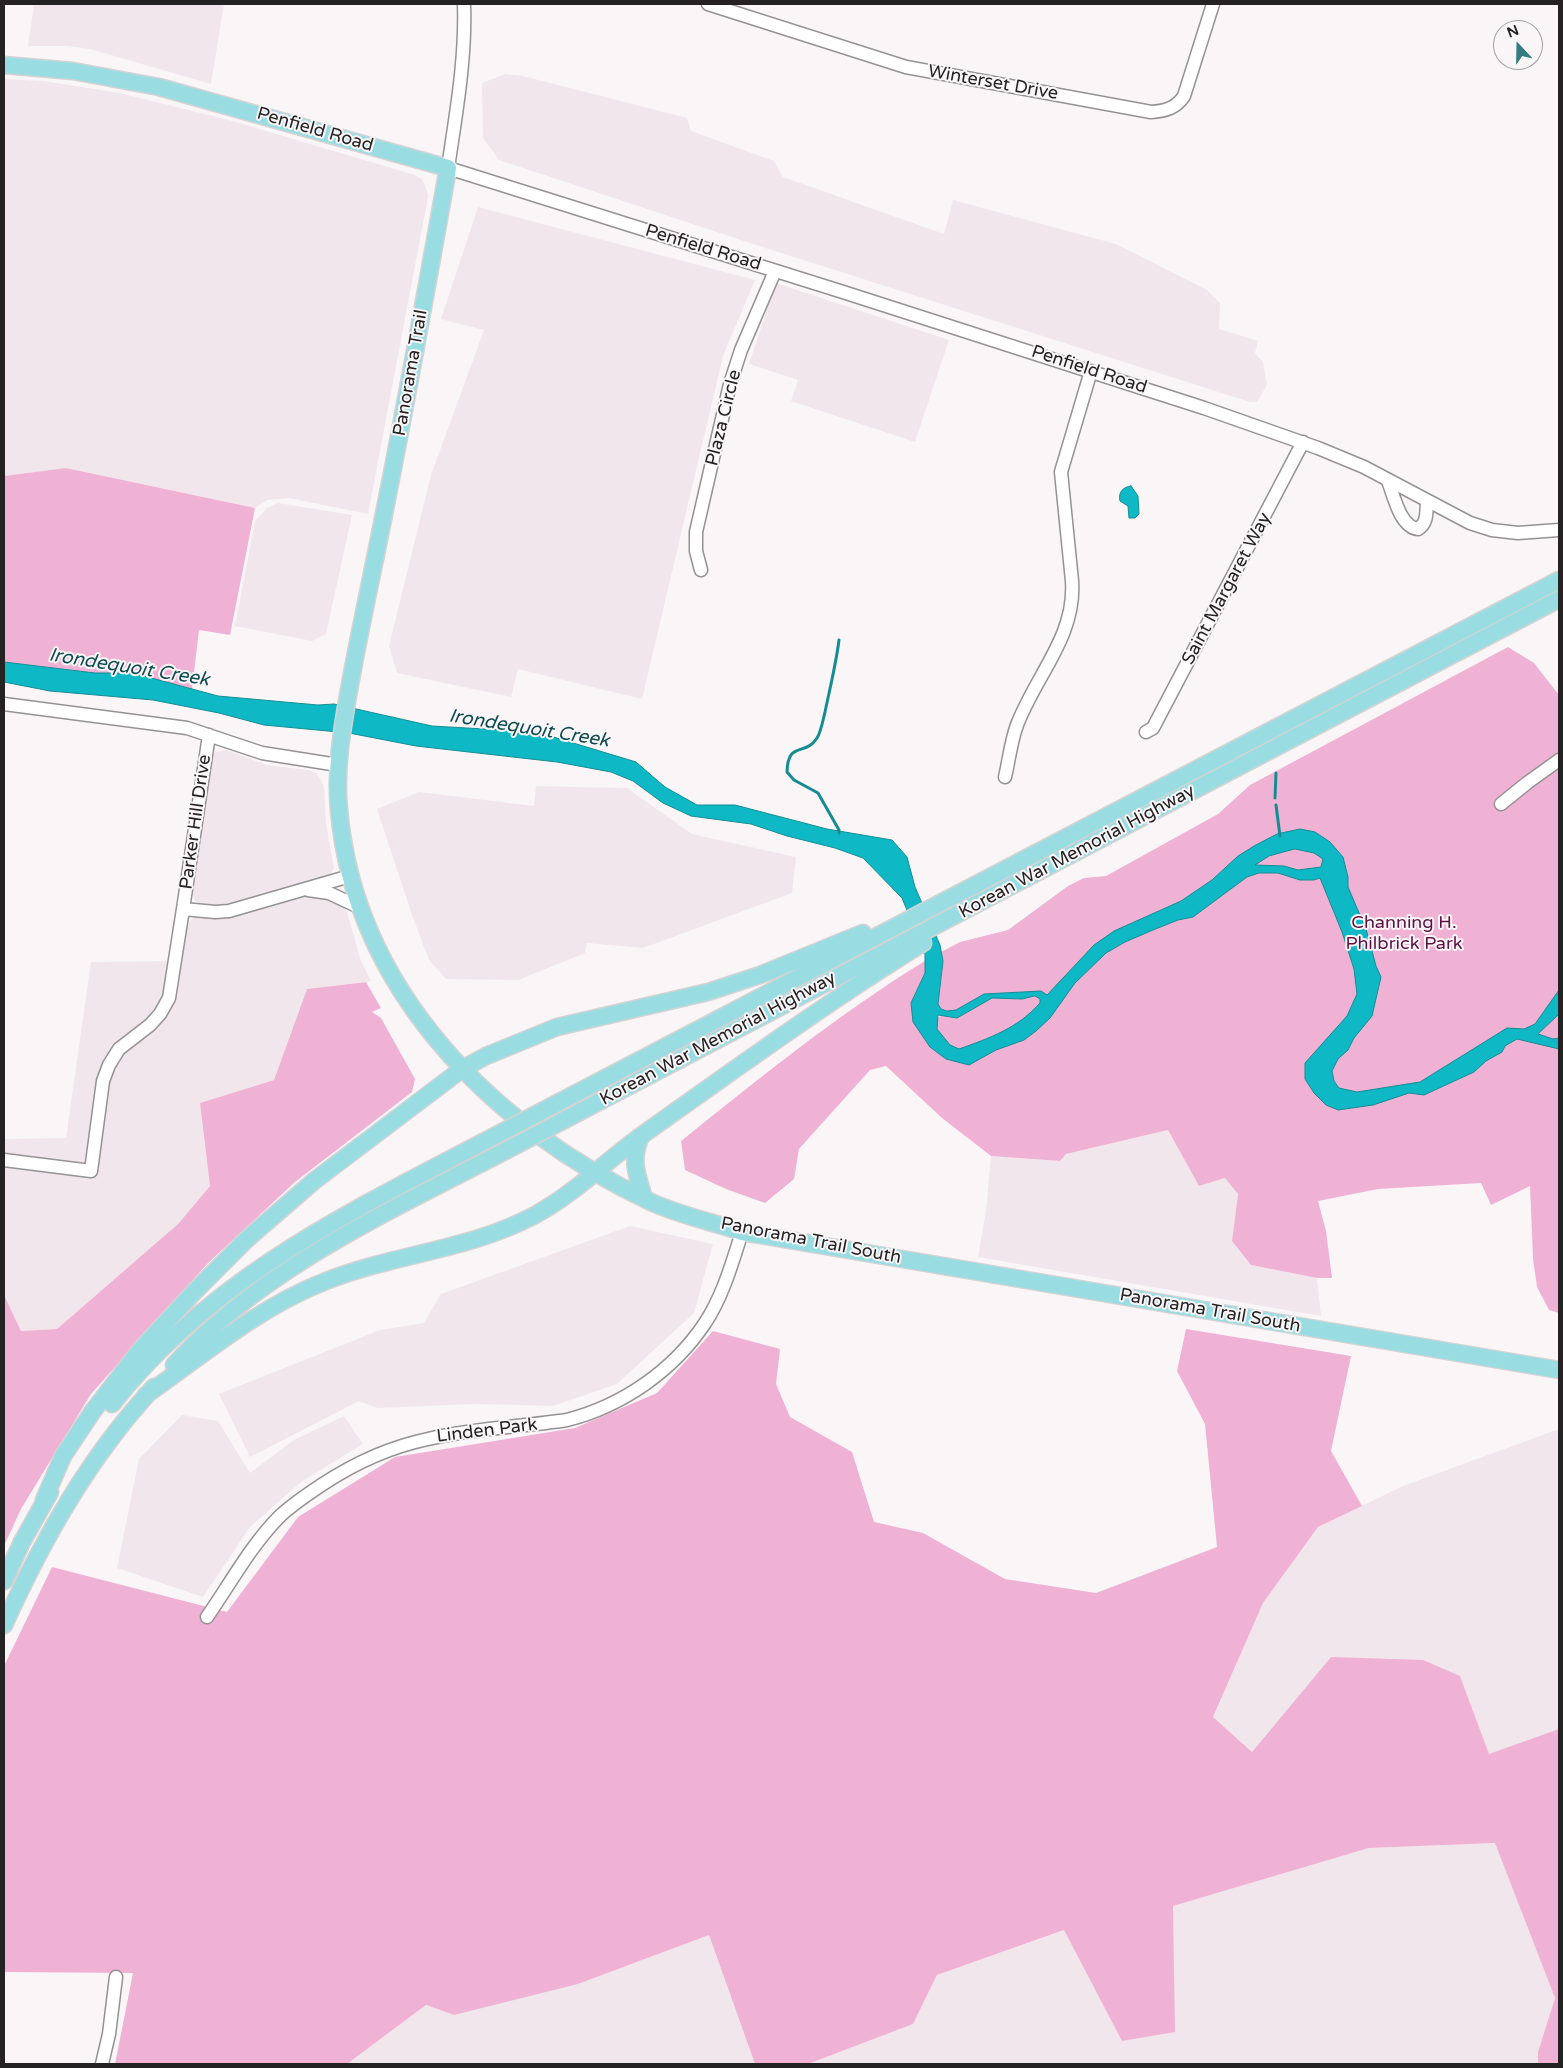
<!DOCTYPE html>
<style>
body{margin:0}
#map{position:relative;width:1563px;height:2068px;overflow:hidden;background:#faf6f8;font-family:"Varela Round",sans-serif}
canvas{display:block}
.frame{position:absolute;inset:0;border:5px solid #242223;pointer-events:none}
.north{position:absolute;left:1493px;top:20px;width:50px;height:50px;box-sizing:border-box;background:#faf6f8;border:1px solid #a4a1a3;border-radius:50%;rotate:339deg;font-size:14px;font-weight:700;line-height:20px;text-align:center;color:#242223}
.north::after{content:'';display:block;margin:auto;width:18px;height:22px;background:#347c82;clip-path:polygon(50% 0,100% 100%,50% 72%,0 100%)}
</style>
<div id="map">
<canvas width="1563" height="2068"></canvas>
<div class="frame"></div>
<div class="north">N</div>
</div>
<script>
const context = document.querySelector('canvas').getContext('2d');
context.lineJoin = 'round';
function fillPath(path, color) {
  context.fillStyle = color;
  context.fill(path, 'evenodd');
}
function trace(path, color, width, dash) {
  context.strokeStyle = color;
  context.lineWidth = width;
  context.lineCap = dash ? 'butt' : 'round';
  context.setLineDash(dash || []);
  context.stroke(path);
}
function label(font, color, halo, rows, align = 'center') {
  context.font = font + ' "Varela Round",sans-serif';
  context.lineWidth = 4;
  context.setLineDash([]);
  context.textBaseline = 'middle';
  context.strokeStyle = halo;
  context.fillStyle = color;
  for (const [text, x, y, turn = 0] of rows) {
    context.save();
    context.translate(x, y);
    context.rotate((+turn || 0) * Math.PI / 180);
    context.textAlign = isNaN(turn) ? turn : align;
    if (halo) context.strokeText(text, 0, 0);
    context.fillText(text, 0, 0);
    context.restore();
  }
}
const built = new Path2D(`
 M34,4H224L211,84L90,49L68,46H28Z
 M505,74L523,76L687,118L691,131L774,161L783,177L944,234L953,200L1116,244L1207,290L1220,303L1219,329L1258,341L1255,353L1263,362L1267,385L1257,402H1250L753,244L499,160L483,138L482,83Z
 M4,79L43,81L120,93L229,120L415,175L422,179L427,191L428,197L368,514L289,498L267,500L255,508L67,468L4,476Z
 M478,207L755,280L723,356L642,699L518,669L511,697L397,673L389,646L431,475L484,330L441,319Z
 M776,283L949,340L915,442L791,401L798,380L749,364Z
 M278,503L352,515L326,634L312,641L235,626L255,521L267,508Z
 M226,750L267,765L308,770L316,773L321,780L324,787L326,823L334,868L329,877L323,881L292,886L224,906L202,905L195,901L191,889L211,756L216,752Z
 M536,786L627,788L692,834L796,857L792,893L643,948L587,943L585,953L518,980L446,979L429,960L412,915L377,809L419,792L534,806Z
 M318,894L342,905L347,912L361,961L371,981L307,989L274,1080L200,1103L210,1186L178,1224L57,1329L21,1331L4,1295V1139L66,1138L91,962L180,961L186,928L191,920L195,917H228L279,901Z
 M1168,1130L1199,1186L1225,1178L1238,1194L1232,1241L1251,1265L1317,1278L1321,1316L978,1257L986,1211L991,1156L1060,1161L1066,1154Z
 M630,1226L713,1244L694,1313L617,1384L553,1406L475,1404L377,1408L359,1401L250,1457L219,1394L380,1330L424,1323L441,1294Z
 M182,1415L218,1421L250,1473L294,1440L344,1416L363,1444L301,1482L250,1527L203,1597L117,1568L139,1459Z
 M1559,1429V1729L1489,1755L1460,1676L1331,1657L1252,1752L1213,1717L1263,1603L1318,1527L1403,1486Z
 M1496,1843L1555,1998L1538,2052V2064H808L913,2024L937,1975L1065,1930L1122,2040L1173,1906L1369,1848Z
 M709,1935L755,2064H347L426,2005L454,2015L578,1984Z`);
const green = new Path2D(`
 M66,468L255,508L230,635L199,630L192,689L133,673H95L4,662V476Z
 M1508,647L1534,663L1559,695V1313L1549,1310L1537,1287L1533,1259L1530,1186L1491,1205L1481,1183L1378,1189L1318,1201L1326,1231L1332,1278H1317L1251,1265L1232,1241L1238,1194L1225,1178L1199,1186L1168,1130L1066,1154L1060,1161L991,1156L942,1118L886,1066L870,1070L799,1149L794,1179L765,1203L726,1189L685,1170L681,1141C760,1078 838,1014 925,961V973L911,1003L919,1030L949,1011L941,1009L938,1004L943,961L941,952L960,942L1008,930L1068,886L1084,878L1106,876L1218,814L1250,785ZM1032,992L1020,999L987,995Z
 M366,982L381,1008L372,1012L381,1018L415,1079L412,1092L295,1182L207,1264L91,1394L21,1509L4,1546V1295L21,1331L57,1329L178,1224L210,1186L200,1103L274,1080L307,989Z
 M1186,1329L1351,1356L1331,1451L1362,1506L1318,1527L1263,1603L1213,1717L1252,1752L1331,1657L1423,1660L1460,1676L1489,1754L1559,1729V2064H1538V2052L1555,1998L1495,1843L1369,1848L1173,1906L1175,2032L1122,2041L1064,1930L937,1975L913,2024L808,2064H755L709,1935L578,1984L454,2015L426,2005L347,2064H115L133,1973L4,1972V1666L52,1567L227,1612L298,1517L395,1457L575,1428L657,1393L713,1331L780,1349L776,1384L790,1417L852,1452L874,1522L923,1533L1005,1579L1096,1593L1217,1547L1205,1424L1177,1371Z`);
const water = new Path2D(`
 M1131,486L1138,496L1139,514L1135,518H1129L1128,506L1120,501C1118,492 1123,487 1131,486Z
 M4,662L95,673H133L218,696L318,705L334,704L432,726L537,732L636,762L665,787L697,805H735L827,829L892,840L907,857L915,887L940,945L943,961L938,1004L941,1009L947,1011L956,1010L984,994L1041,991L1047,995L1094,945L1114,931L1181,901L1212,880L1238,856L1254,846L1277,834L1286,832L1300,829L1315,832L1330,842L1343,857L1348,877V887L1366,929L1376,966L1381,977L1372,1016L1354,1038L1348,1050L1338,1059L1332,1071L1334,1081L1339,1088L1357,1092L1420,1082L1507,1028L1524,1029L1535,1024L1559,990V1014L1538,1034L1553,1039L1559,1038V1049L1517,1039L1505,1046L1502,1052L1486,1061L1474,1072L1424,1095L1409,1093L1373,1105L1338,1110L1326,1105L1314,1093L1305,1079V1063L1347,1016L1357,994L1354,969L1342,932L1320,878L1314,880H1300L1278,873H1259L1247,877L1193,917L1178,920L1153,930L1125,942L1106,953L1075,983L1050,1018L1036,1031L1024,1040L996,1050L969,1065L946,1059L930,1047L913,1022L911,1003L925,973V954L902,898L863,858L835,848L787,836L751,824L691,816L663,803L633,781L611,772L557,762L416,746L349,733L264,725L219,713L153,700L50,691L4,682ZM1295,849L1314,853L1323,859L1321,867L1298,870L1284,866L1255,865L1269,856ZM1035,996L1040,999V1003C1018,1028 990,1038 959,1049L950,1045L937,1029L938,1015L957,1018L992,998L1022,999Z`);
const stream = new Path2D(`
 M1275,798L1276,773
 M1276,805L1280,836
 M839,833V830L818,793L794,780L787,772C788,740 805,757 817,738C821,732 823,720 825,712C830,688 836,664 839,640`);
const minor = new Path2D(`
 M464,4C466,59 456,113 448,168L843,292L1204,408L1318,448L1364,467L1470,523L1492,530L1518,533L1559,530
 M708,4L906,67L1151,112C1166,111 1176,108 1184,96L1213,4
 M1388,481C1394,496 1400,527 1418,529C1428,523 1426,512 1427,502
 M701,570L696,551V532L730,384L741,350L775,271
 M4,704L187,728L262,753L338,765
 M1146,732L1153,728L1303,442
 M1005,777C1009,760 1011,741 1017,725C1036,675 1076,636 1072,581L1061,472L1091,371
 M1501,804L1527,783L1559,760
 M308,890L329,893L361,908
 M183,909L209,735
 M4,1160L91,1171L103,1081L109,1065L119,1049L150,1025L160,1014L169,998L183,909L215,912L229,911L350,876
 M207,1617C230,1584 250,1547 278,1518C291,1505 308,1494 323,1484C355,1463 390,1447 428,1439C473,1428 521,1427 567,1420C622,1406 673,1371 705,1323C723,1296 732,1263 742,1232
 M102,2064L109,2034L116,1977`);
const major = new Path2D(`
 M4,65L73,71L159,87L448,168C426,292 404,416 379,539C369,589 358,639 349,690C342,730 335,769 339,810C355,991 494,1128 651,1202C679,1215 712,1222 742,1232L1559,1370
 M550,1107L1559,580
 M566,1119L1559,599
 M641,1136C630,1160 637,1175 644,1198
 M174,1365C264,1267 390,1211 507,1150
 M146,1395C204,1354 259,1307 326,1281C394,1254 470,1250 535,1215C574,1194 605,1162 641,1136C734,1070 826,1003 923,943
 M112,1404C213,1276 350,1212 491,1138
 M44,1500L63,1456L93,1411L141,1349L195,1291L247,1239L314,1181L462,1069L486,1056L557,1027L708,992L760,975L863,933
 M4,1581L22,1542L50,1492
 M4,1625C43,1539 89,1457 154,1387`);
const majorBridge = new Path2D(`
 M491,1138L550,1107
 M507,1150L566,1119`);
const streetNames = [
 ["Winterset Drive",993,83,10],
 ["Penfield Road",315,130,16],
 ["Penfield Road",703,248,17],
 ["Penfield Road",1089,370,18],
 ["Panorama Trail",411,373,-80],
 ["Plaza Circle",724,418,-76],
 ["Saint Margaret Way",1227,589,-62],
 ["Parker Hill Drive",196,822,-82],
 ["Korean War Memorial Highway",1077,852,-28],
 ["Korean War Memorial Highway",718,1039,-28],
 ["Panorama Trail South",811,1241,11],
 ["Panorama Trail South",1210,1311,10],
 ["Linden Park",487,1431,-7]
];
const parkNames = [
 ["Channing H.",1404,923],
 ["Philbrick Park",1404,944]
];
const waterNames = [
 ["Irondequoit Creek",129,668,9],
 ["Irondequoit Creek",529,729,9]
];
fillPath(built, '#f1e6eb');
fillPath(green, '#f0b2d4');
fillPath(water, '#0eb9c5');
trace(water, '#158c94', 1);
trace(stream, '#158c94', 3);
trace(minor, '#959293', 15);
trace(major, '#d3d3d3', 19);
trace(minor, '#fff', 12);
trace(major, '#99dde3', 16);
trace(majorBridge, '#d3d3d3', 19, []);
trace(majorBridge, '#99dde3', 16);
label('18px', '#242223', '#faf6f8', streetNames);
label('18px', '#5d1143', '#faf6f8', parkNames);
label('italic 19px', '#0c4c51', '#faf6f8', waterNames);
</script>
